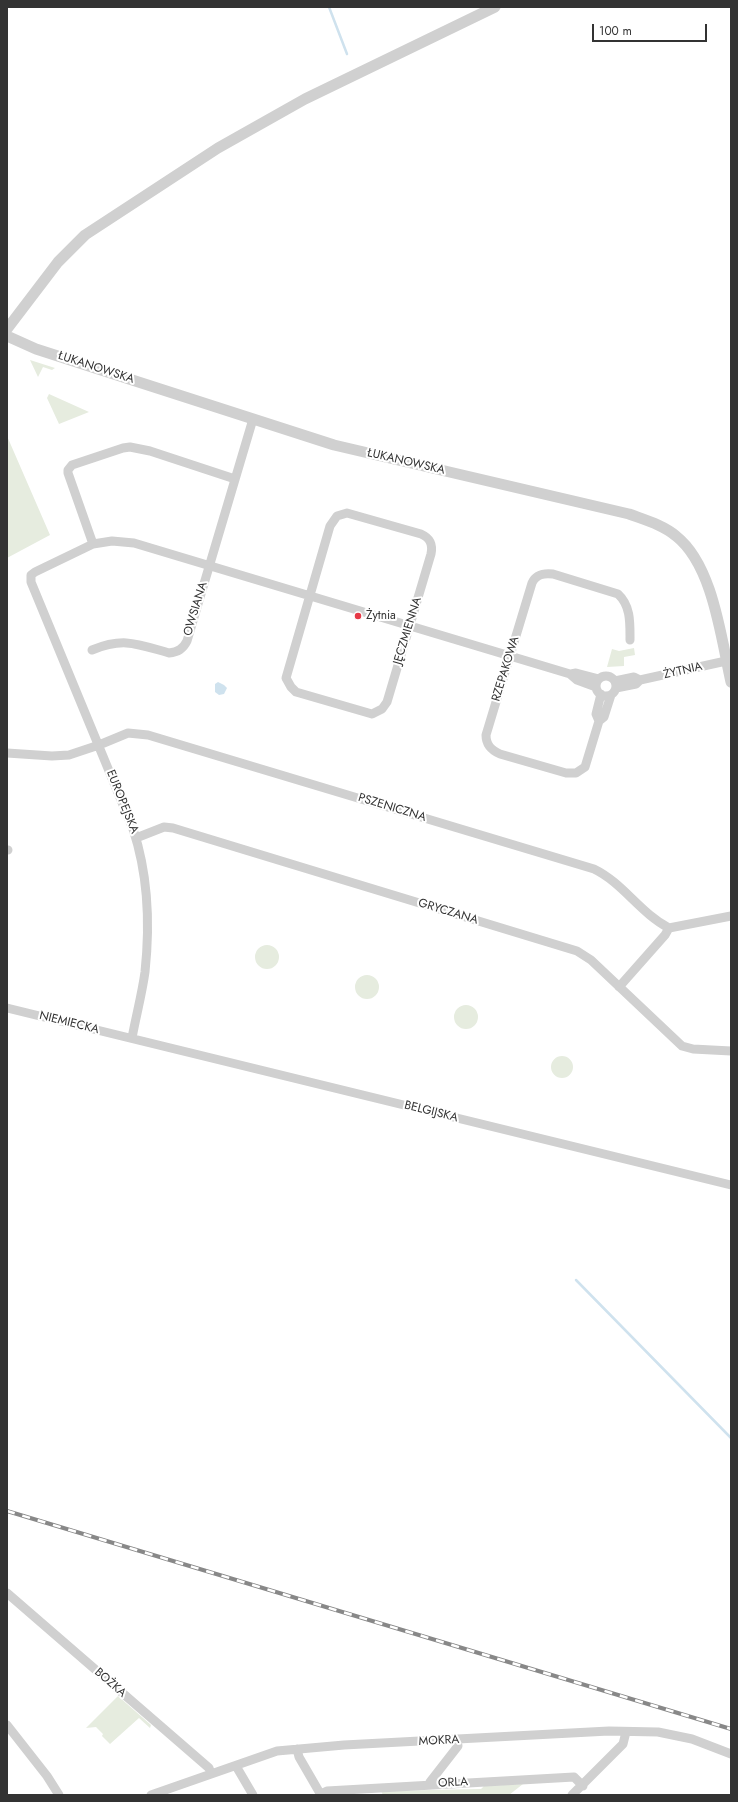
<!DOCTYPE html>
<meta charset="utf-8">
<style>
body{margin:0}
#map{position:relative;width:738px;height:1802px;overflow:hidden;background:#fff;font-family:Jost,sans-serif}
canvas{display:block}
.frame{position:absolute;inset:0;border:8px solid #333;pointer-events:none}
.scale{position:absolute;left:592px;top:24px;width:115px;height:18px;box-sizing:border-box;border:2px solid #333;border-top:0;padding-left:5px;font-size:12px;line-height:14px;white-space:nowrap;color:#333;-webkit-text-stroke:3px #fff;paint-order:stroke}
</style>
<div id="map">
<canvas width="738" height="1802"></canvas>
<div class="frame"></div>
<div class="scale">100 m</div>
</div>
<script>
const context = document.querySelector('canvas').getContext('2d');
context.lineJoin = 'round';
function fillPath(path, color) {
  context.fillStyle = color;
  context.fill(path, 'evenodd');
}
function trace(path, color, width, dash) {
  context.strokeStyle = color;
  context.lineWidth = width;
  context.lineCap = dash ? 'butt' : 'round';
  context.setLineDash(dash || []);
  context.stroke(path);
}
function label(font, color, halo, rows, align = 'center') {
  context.font = font + ' Jost,sans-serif';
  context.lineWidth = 4;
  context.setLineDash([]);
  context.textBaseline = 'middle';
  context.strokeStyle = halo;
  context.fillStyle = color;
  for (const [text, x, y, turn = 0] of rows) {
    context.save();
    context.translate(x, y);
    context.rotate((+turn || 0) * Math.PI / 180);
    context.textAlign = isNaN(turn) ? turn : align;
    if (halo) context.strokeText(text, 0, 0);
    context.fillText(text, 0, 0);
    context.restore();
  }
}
const green = new Path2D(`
 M30,360L55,368L52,370L43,367L38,377Z
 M49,394L89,412L59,424L47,398Z
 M7,436L50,535L7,558Z
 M634,648L635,655L624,657V666L607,667L612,649L619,651Z
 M255 957a12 12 0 1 1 24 0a12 12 0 1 1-24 0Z
 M355 987a12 12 0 1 1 24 0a12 12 0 1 1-24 0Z
 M454 1017a12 12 0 1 1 24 0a12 12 0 1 1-24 0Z
 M551 1067a11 11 0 1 1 22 0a11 11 0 1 1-22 0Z
 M118,1696L151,1725L150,1728L139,1718L110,1744L102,1736L103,1734L96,1727L86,1728Z
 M523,1784L509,1795H383L381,1791L481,1789L484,1786Z`);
const water = new Path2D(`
 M218,682L224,685L227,688L224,694L219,695L215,692V684Z`);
const stream = new Path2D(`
 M329,7L347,54
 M576,1280L731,1438`);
const minor = new Path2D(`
 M347,513L421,534C430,538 433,544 431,554L387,702L382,709L372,714L296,692L291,687L286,678L330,526L337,516Z
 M93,544L68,473V470L72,465L123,448L130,447L150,451L235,479
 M92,650C124,637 137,644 169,653C178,652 183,649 187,641L253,419
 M571,674L576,673L599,679
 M596 686a10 10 0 1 1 20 0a10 10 0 1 1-20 0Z
 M615,681L634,677L640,680L726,661
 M616,688L636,684L640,680
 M611,695L604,717L599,721L585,767L576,773H566L500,754C491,750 486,745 486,735L532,583C536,574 544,573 553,574L618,594C631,606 630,623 630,640
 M599,721L596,714L601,694
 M7,753L52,756L69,755L99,745L128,733L148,735L594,869C623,883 640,913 669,928
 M136,838L164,827L173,828L577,951L591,960L682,1046L693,1049L731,1051
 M7,850H8
 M619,987L665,935L669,928L731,916
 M7,1008L731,1185
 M132,1038C136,1016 142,994 145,972C150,925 148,874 133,829L31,582V575L35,572L93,544L112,541L134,543L570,674L577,680L596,687
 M7,1593L209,1768L211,1774
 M7,1725L47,1776L59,1795
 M297,1749L299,1757L321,1795
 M236,1766L253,1795
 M429,1785L430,1782L458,1746L457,1740
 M321,1794L327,1791L574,1777L583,1786
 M151,1795L277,1751L344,1745L609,1731L658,1732L692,1739L731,1754
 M572,1795L623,1744L626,1732`);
const tertiary = new Path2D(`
 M7,329L58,262L85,235L218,148L305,99L495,7
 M7,336L36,349L334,445L629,514C645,520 663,525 676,536C713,565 721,638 731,682`);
const rail = new Path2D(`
 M7,1511L731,1729`);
const markers = [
 [358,616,4,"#e63946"]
];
const streetNames = [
 ["ŁUKANOWSKA",96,368,18],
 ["ŁUKANOWSKA",406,462,13],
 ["OWSIANA",196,609,-73],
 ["JĘCZMIENNA",408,631,-73],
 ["RZEPAKOWA",506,669,-73],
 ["ŻYTNIA",683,671,-13],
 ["EUROPEJSKA",122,802,68],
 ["PSZENICZNA",392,808,17],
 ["GRYCZANA",448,912,17],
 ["NIEMIECKA",69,1023,14],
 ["BELGIJSKA",431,1112,14],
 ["BOŻKA",110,1683,41],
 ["MOKRA",439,1741,-3],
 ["ORLA",453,1783,-3]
];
const poiNames = [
 ["Żytnia",366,616]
];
fillPath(green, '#e6ecdf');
fillPath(water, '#cfe2ee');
trace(stream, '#cfe2ee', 2.5);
trace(minor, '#d0d0d0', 9);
trace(tertiary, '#d0d0d0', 11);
trace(rail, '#888', 4);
trace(rail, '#fff', 2.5, [8]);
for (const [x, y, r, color] of markers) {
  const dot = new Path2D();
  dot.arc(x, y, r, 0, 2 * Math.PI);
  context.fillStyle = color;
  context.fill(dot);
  trace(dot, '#fff', 1.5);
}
label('12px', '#333', '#fff', streetNames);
label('12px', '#333', '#fff', poiNames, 'left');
</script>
